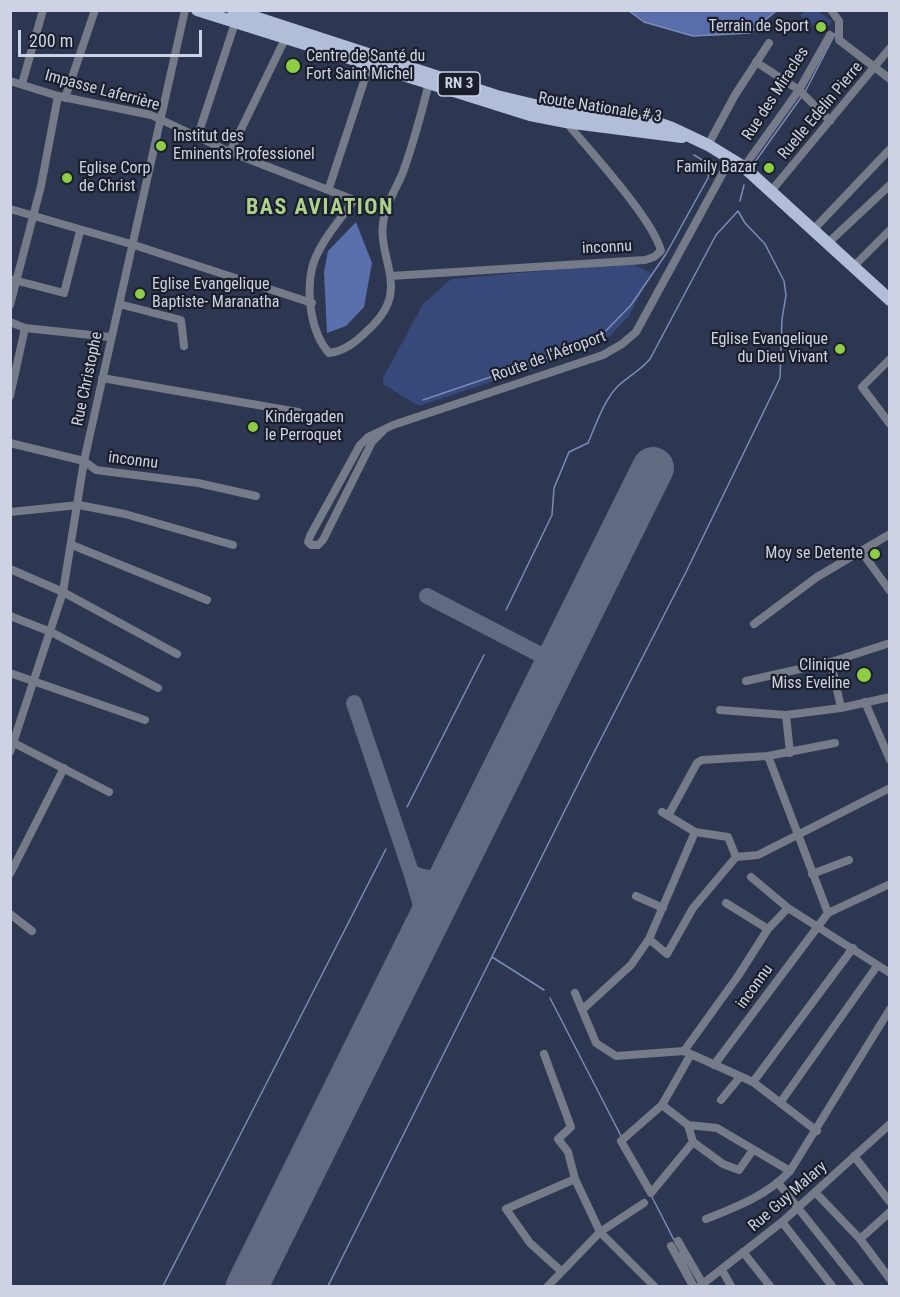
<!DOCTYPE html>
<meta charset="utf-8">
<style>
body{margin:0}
#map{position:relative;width:900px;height:1297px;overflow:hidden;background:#2d3751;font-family:"Roboto Condensed",sans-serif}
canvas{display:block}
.frame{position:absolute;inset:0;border:12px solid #cdd3e4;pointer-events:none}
.scale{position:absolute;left:18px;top:30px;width:184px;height:27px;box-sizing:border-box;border:3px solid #cdd3e4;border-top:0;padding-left:8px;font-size:18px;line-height:21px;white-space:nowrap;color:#cdd3e4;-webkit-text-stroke:4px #1a1f2b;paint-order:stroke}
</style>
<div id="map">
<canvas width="900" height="1297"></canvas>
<div class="frame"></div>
<div class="scale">200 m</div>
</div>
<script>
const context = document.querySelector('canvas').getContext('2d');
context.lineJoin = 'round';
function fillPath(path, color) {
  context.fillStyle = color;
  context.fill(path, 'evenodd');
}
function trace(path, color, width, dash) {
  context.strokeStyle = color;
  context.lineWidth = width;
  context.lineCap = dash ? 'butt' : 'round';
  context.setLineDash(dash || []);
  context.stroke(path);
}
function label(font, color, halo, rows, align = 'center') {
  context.font = font + ' "Roboto Condensed",sans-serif';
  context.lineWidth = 4.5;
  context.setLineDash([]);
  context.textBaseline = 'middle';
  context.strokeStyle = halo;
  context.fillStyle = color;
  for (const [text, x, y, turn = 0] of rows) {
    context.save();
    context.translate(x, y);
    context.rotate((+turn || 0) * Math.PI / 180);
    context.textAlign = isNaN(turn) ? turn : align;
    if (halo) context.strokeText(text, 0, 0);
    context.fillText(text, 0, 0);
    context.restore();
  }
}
const green = new Path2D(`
 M804,11H818L832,21L824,33L800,16Z
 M630,263L651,273L629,316L607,339L565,357L419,406L383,384V378L423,304L451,279Z`);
const forest = new Path2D(`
 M356,222L372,263L364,307L346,326L327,333L324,272L328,251Z`);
const water = new Path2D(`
 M629,11H776L750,33L693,36L644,22Z`);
const stream = new Path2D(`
 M805,92L836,32
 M752,166L802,96
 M740,201L744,185
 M423,400L596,341L631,305L666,254L708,178L711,165L694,155
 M407,807L484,655
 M492,957L544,990
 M550,998L621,1136
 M652,1197L674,1240
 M680,1253L697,1286
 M163,1286L386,849
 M328,1286L583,774L686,572L780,378L782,319L786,295L784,281L765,244L745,223L738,211L716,235L650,359C640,371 628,376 617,387C603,402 596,425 588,443L569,452L554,488L552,515L506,610`);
const taxiway = new Path2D(`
 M427,596L539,654L550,655L565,646
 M539,654L548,665V681
 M354,703L411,872L420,902L423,932
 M411,872C425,881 439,879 453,871`);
const runway = new Path2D(`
 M247,1286L653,468`);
const minor = new Path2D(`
 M831,10L839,21V40L890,79
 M756,62L799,90L830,121
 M10,81L58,96L151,115L230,152L385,212
 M22,84L43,10
 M65,98L95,10
 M197,138L235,23
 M708,145L735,95L769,43
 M230,152L285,39
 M744,167L799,90L830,35
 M329,188L369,66
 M772,190L890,48
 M354,200C340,220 318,244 312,268C306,295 311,333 329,353C345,351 357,341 368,330C417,286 370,257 386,210C390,197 398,185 403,172C414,142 422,111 430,79
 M10,209L131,244L312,303
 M813,230L890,149
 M828,243L890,185
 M853,267L890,230
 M391,276L645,260L654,257L661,251C653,219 590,151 566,122
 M10,279L64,293L80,231
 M119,304L181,320L184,346
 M10,305L41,186L58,96
 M10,322L25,328L110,337
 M890,359L862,387L890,424
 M102,378L298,412
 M10,396L25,328
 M383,431L372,442L323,540L318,545H311L308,542L310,536L360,445L368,437L393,425L603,355L622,344L636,332L731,158
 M10,443L84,461L96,470L198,483L256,496
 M10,512L79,505L125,514L233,545
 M72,545L207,600
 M861,551L890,591
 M10,569L63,592L177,654
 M10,616L51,632L158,688
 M754,624L817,577L890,534
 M831,662L841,708
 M10,673L145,720
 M746,681L831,662L890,643
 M865,702L890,760
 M720,710L786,715L841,708L890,697
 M786,715L790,753
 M12,742L109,792
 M10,752L63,592L84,461L185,10
 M768,756L828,913
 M662,812L695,832
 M668,816L697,763L702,760L768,756L835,743
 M10,874L64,768
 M812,874L849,860
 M751,877L788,908L890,973
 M636,896L663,908
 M726,903L768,929
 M10,914L32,931
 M649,939L667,954L693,908L736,857L758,855L890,788
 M575,993L596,1043L616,1056L684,1051L753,1082L817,1131
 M582,1010L631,965L649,939L695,832L728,837L736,857
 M684,1051L738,976L768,929L788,908
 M544,1054L571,1127L558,1139L568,1152L575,1179L600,1232L654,1286
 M691,1054L662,1105L621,1141L651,1193L693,1142
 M714,1065L828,913L890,884
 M753,1082L853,948
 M721,1100L740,1077
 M780,1103L877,966
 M662,1105L688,1125L717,1128L790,1171
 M688,1125L693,1142L723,1164L739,1170L753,1150
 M854,1156L890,1202
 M779,1184L860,1286
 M815,1192L860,1239L890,1279
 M706,1219C736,1207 768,1195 790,1171L890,1009
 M782,1222L832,1286
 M860,1239L890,1212
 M678,1241L704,1286
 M671,1246L693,1286
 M743,1252L770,1286
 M722,1270L731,1286
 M561,1271L530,1243L506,1209L575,1179
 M548,1286L600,1232L644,1203
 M700,1286L782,1222L890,1124`);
const primary = new Path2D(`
 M197,10L530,115L566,122L682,137
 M233,10L497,96L568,113L655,122L672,128L708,145L744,167L890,300`);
const markers = [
 [821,27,6,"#8dce44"],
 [293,66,8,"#8dce44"],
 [161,146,6,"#8dce44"],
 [769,168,6,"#8dce44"],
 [67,178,6,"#8dce44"],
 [140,294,6,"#8dce44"],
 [840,349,6,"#8dce44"],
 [253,427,6,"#8dce44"],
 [875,554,6,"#8dce44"],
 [864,675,8,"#8dce44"]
];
const shields = [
 [459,84,42]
];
const shieldNames = [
 ["RN 3",459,84]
];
const poiNames = [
 ["Terrain de Sport",809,27],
 ["Centre de Santé du",306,57,"left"],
 ["Fort Saint Michel",306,75,"left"],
 ["Institut des",173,137,"left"],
 ["Eminents Professionel",173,155,"left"],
 ["Family Bazar",757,168],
 ["Eglise Corp",79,169,"left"],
 ["de Christ",79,187,"left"],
 ["Eglise Evangelique",152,285,"left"],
 ["Baptiste- Maranatha",152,303,"left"],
 ["Eglise Evangelique",828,340],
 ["du Dieu Vivant",828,358],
 ["Kindergaden",265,418,"left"],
 ["le Perroquet",265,436,"left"],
 ["Moy se Detente",863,554],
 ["Clinique",850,666],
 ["Miss Eveline",850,684]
];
const streetNames = [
 ["Impasse Laferrière",102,91,15],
 ["Rue des Miracles",776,94,-57],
 ["Route Nationale # 3",600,108,9],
 ["Ruelle Edelin Pierre",821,111,-50],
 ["inconnu",607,248,-3],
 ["Route de l'Aéroport",549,357,-20],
 ["Rue Christophe",88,379,-78],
 ["inconnu",133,461,7],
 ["inconnu",755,987,-54],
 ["Rue Guy Malary",788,1197,-41]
];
const districtNames = [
 ["BAS AVIATION",320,208]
];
fillPath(green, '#37487a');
fillPath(forest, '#5a70ad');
fillPath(water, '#586daa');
trace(water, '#7b8cbb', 1.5);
trace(stream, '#7b8cbb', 1.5);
trace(taxiway, '#626a82', 16);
trace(runway, '#626a82', 42);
trace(minor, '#757b88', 8);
trace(primary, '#b2bdd8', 12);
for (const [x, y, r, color] of markers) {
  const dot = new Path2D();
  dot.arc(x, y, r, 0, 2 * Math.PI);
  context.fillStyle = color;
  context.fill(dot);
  trace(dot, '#1a1f2b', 2);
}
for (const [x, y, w] of shields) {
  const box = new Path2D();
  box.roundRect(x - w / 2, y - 12, w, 24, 4.5);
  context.fillStyle = '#1a1f2b';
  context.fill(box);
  trace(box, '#cdd3e4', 1.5);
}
label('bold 15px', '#cdd3e4', null, shieldNames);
label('16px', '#cdd3e4', '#1a1f2b', poiNames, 'right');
label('16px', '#cdd3e4', '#1a1f2b', streetNames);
context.letterSpacing = '1.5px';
label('bold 22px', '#add18d', '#1a1f2b', districtNames);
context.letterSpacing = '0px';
</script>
